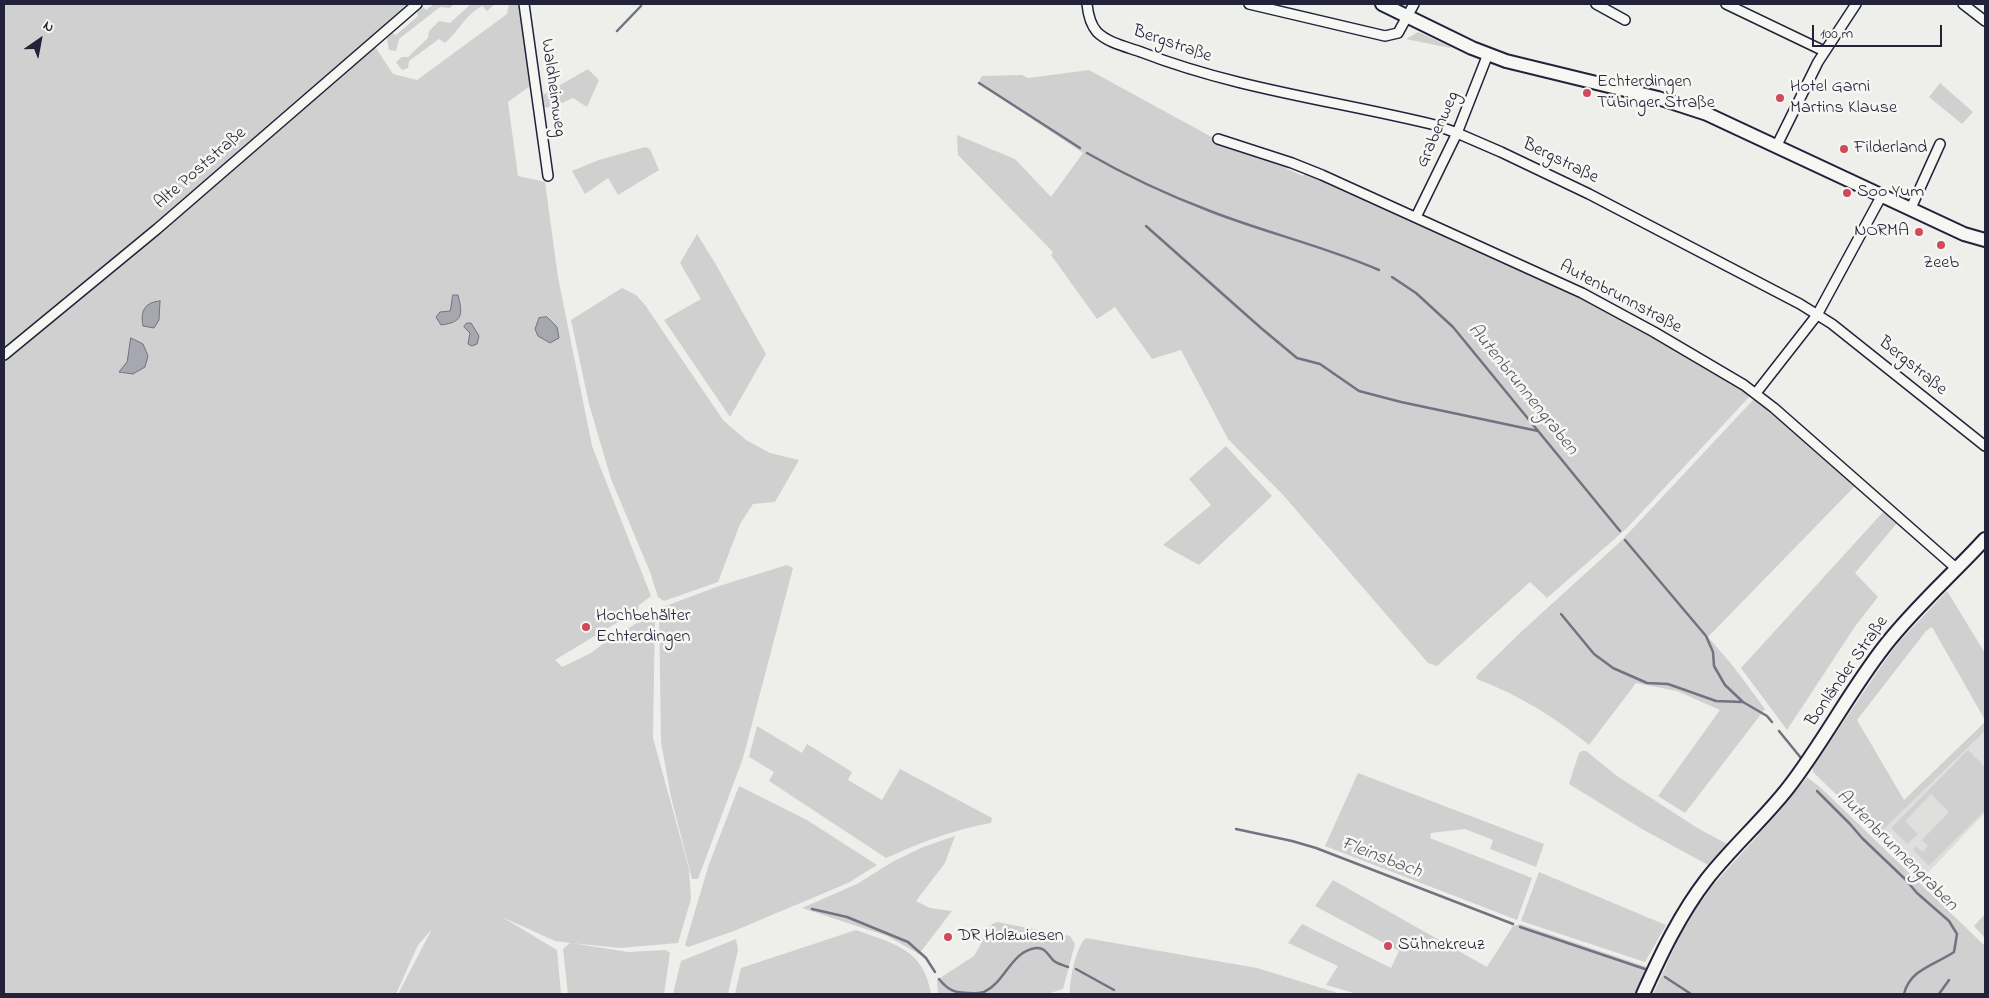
<!DOCTYPE html>
<meta charset="utf-8">
<style>
body{margin:0}
#map{position:relative;width:1989px;height:998px;overflow:hidden;background:#eeeeeb;font-family:"Indie Flower",sans-serif}
canvas{display:block}
.frame{position:absolute;inset:0;border:5px solid #22223b;pointer-events:none}
.north{position:absolute;left:15px;top:15px;width:50px;height:50px;-webkit-text-stroke:4px #f6f6f2;paint-order:stroke;rotate:33deg;font-size:14px;font-weight:700;line-height:20px;text-align:center;color:#22223b}
.north::after{content:'';display:block;margin:auto;width:18px;height:22px;background:#22223b;clip-path:polygon(50% 0,100% 100%,50% 72%,0 100%)}
.scale{position:absolute;left:1812px;top:25px;width:130px;height:22px;box-sizing:border-box;border:2px solid #22223b;border-top:0;padding-left:6px;font-size:15px;line-height:18px;white-space:nowrap;color:#22223b;-webkit-text-stroke:4px #f6f6f2;paint-order:stroke}
</style>
<div id="map">
<canvas width="1989" height="998"></canvas>
<div class="frame"></div>
<div class="north">N</div>
<div class="scale">100 m</div>
</div>
<script>
const context = document.querySelector('canvas').getContext('2d');
context.lineJoin = 'round';
function fillPath(path, color) {
  context.fillStyle = color;
  context.fill(path, 'evenodd');
}
function trace(path, color, width, dash) {
  context.strokeStyle = color;
  context.lineWidth = width;
  context.lineCap = dash ? 'butt' : 'round';
  context.setLineDash(dash || []);
  context.stroke(path);
}
function label(font, color, halo, rows, align = 'center') {
  context.font = font + ' "Indie Flower",sans-serif';
  context.lineWidth = 5;
  context.setLineDash([]);
  context.textBaseline = 'middle';
  context.strokeStyle = halo;
  context.fillStyle = color;
  for (const [text, x, y, turn = 0] of rows) {
    context.save();
    context.translate(x, y);
    context.rotate((+turn || 0) * Math.PI / 180);
    context.textAlign = isNaN(turn) ? turn : align;
    if (halo) context.strokeText(text, 0, 0);
    context.fillText(text, 0, 0);
    context.restore();
  }
}
const built = new Path2D(`
 M1985,731V813L1923,878L1878,835Z`);
const green = new Path2D(`
 M4,4H412L370,39L393,74L417,80L507,14L509,4H519L530,86L508,102L518,176L545,182L558,277L592,446L651,596L639,605L638,610L555,660L562,667L591,653L609,639L655,613L653,738L689,869L691,899L678,943L620,948L571,943L628,952L666,950L670,953L664,994H568L563,949L570,943L555,941L502,917L557,950L561,994H398L432,929L418,945L396,994H4Z
 M434,4H454L450,8L440,7L399,39L396,51L389,50L387,38L393,33L396,35L418,16L417,12L423,7L426,10Z
 M471,4H495L487,11L482,6C466,14 458,32 445,43L439,39L409,61L408,68L402,70L396,62L402,57H408L428,38L429,31L439,21L450,23Z
 M1418,32L1451,47L1450,48L1406,39Z
 M588,69L599,80L587,107L573,98L551,108L544,107L543,95Z
 M1089,70L1219,141L1289,164L1287,169L1303,176L1306,171L1537,276L1593,303L1689,356L1751,395L1626,529L1547,598L1530,582L1437,666L1428,663L1284,496L1228,439L1181,350L1152,359L1115,307L1097,319L1051,255L1053,252L958,155L957,135L1015,159L1051,197L1083,153L978,83L982,76L1022,75L1028,78Z
 M1940,83L1973,112L1962,124L1929,97Z
 M645,147L650,149L659,170L618,195L608,178L585,194L572,171L599,160Z
 M697,234L715,263L766,354L730,417L664,320L701,299L680,263Z
 M622,288L636,295L645,305L723,420L746,440L770,453L799,460L775,502L753,504L740,524L718,582L664,601L658,597L650,572L611,479L589,404L571,320Z
 M1754,399H1758L1856,485L1708,637L1733,666L1765,709L1685,813L1658,796L1720,710L1677,691L1636,683L1589,745C1554,717 1521,696 1479,680L1476,678L1477,675L1521,632L1621,541Z
 M1226,446L1272,496L1199,565L1163,545L1211,505L1189,479Z
 M1884,511L1898,522L1855,573L1878,597L1856,625L1787,730L1741,668Z
 M787,565L793,568L743,758L698,879H692L671,797L661,742L659,612L663,607L719,586Z
 M1947,591L1985,653V720L1932,627L1926,631L1857,720L1904,800L1985,722V731L1878,835L1813,772V767L1886,659L1899,642Z
 M757,726L802,753L807,744L852,772L848,780L882,800L900,769L992,818L991,823C952,830 922,842 886,858L769,781L774,772L749,757Z
 M1968,750L1985,767V810L1929,866L1913,850L1916,846L1922,852L1928,846L1922,840L1949,812L1931,794L1905,821L1918,834L1907,844L1891,828Z
 M1582,751H1586L1617,776L1699,829L1729,845L1710,866L1642,829L1569,784L1579,753Z
 M1358,773L1544,844L1536,867L1490,849L1493,840L1465,829L1431,833L1430,838L1532,878L1517,920L1325,846Z
 M1807,777L1821,788L1985,946V994H1653L1679,938L1697,907L1713,885L1779,812Z
 M739,786L807,820L877,865L848,883L734,931L688,947L685,945L708,867Z
 M955,836L945,863L916,901L930,908L952,911L919,954L887,936L802,908L857,884L892,862L923,847Z
 M1539,872L1666,925L1645,962L1521,921Z
 M1333,880L1487,967L1513,926L1520,924L1647,967L1649,972L1639,994H1357L1326,985L1338,966L1288,943L1302,924L1391,968L1399,951L1315,906Z
 M1985,914V938L1974,926Z
 M997,922L1070,936L1075,944L1063,989L1047,994H938L937,980L974,956L992,924Z
 M856,930C894,944 924,949 931,994H735L741,968Z
 M1086,938L1257,968L1341,994H1070C1069,982 1076,946 1086,938Z
 M736,939L738,950L728,994H673L681,961Z`);
const water = new Path2D(`
 M453,295H458C463,315 463,322 441,325L436,317L440,312L450,311Z
 M160,301L159,320L154,328L143,326C140,311 145,302 160,301Z
 M547,317L557,327L559,338L550,343L538,336L535,329L539,318Z
 M467,323H471L479,336L477,344L472,346L468,344L470,333L464,327Z
 M131,338L143,344L148,356L145,367L133,374L119,372L127,362Z`);
const stream = new Path2D(`
 M617,31L641,6
 M979,83L1080,148
 M1087,153C1125,175 1168,195 1210,211C1266,233 1324,246 1379,270
 M1146,226L1261,328L1297,358L1320,364L1359,391L1401,402L1538,431
 M1392,277L1416,293L1453,327L1620,531
 M1625,540L1706,636L1713,652L1714,666L1725,685L1743,702L1767,716L1772,722
 M1561,614L1594,654L1613,668L1647,683L1668,684L1716,701L1742,702
 M1779,731L1801,758
 M1817,791L1850,824L1862,838L1906,880L1917,893L1949,921L1957,934L1954,952C1935,965 1910,969 1904,994
 M1236,829L1292,841L1316,848L1513,924
 M812,909L847,917L908,942L926,958L935,972
 M1520,927L1645,969
 M1076,969L1114,990
 M1665,977L1691,994
 M939,979C948,990 954,993 969,993C974,993 979,994 984,992C1005,983 1011,951 1036,948C1046,947 1048,956 1054,961C1058,964 1063,965 1068,967
 M1939,994L1949,980`);
const street = new Path2D(`
 M524,4L548,176
 M1087,4C1088,14 1090,24 1097,32C1108,43 1127,47 1141,52C1236,89 1337,101 1435,125L1457,133L1501,152L1589,194L1800,304L1832,324L1985,446
 M1249,4L1385,36L1398,33L1414,4
 M1596,4L1625,20
 M1726,4L1824,51
 M1963,4L1985,21
 M1218,139L1292,163L1322,175L1582,293L1654,332L1744,385L1774,408L1957,569
 M1777,145L1818,62L1856,4
 M1911,208L1940,144
 M1416,217L1457,133L1488,54
 M4,355L157,229L417,4
 M1756,393L1817,315L1882,195`);
const secondary = new Path2D(`
 M1382,4L1472,48L1506,61L1658,98L1707,114L1964,234L1985,240
 M1643,994C1661,954 1680,914 1707,879C1732,847 1763,820 1788,788C1823,743 1849,692 1884,647C1914,608 1952,575 1985,539`);
const markers = [
 [1587,93,5,"#d1495b"],
 [1780,98,5,"#d1495b"],
 [1844,149,5,"#d1495b"],
 [1847,193,5,"#d1495b"],
 [1919,232,5,"#d1495b"],
 [1941,245,5,"#d1495b"],
 [586,627,5,"#d1495b"],
 [948,937,5,"#d1495b"],
 [1388,946,5,"#d1495b"]
];
const streetNames = [
 ["Bergstraße",1172,45,19],
 ["Waldheimweg",552,88,82],
 ["Grabenweg",1439,130,-66],
 ["Bergstraße",1560,162,26],
 ["Alte Poststraße",201,169,-41],
 ["Autenbrunnstraße",1620,298,28],
 ["Bergstraße",1912,367,39],
 ["Bonländer Straße",1848,672,-55]
];
const poiNames = [
 ["Echterdingen",1597,83],
 ["Tübinger Straße",1597,104],
 ["Hotel Garni",1790,88],
 ["Martins Klause",1790,109],
 ["Filderland",1854,149],
 ["Soo Yum",1857,193],
 ["NORMA",1909,232,"right"],
 ["Zeeb",1941,264,"center"],
 ["Hochbehälter",596,617],
 ["Echterdingen",596,638],
 ["DR Holzwiesen",958,937],
 ["Sühnekreuz",1398,946]
];
const waterNames = [
 ["Autenbrunnengraben",1522,390,51],
 ["Autenbrunnengraben",1896,851,45],
 ["Fleinsbach",1381,859,21]
];
fillPath(built, '#dfdfde');
fillPath(green, '#d0d0d1');
fillPath(water, '#a7a7af');
trace(water, '#727281', 1);
trace(stream, '#727281', 2.5);
trace(street, '#22223b', 12);
trace(secondary, '#22223b', 16);
trace(street, '#f6f6f2', 9);
trace(secondary, '#f6f6f2', 12);
for (const [x, y, r, color] of markers) {
  const dot = new Path2D();
  dot.arc(x, y, r, 0, 2 * Math.PI);
  context.fillStyle = color;
  context.fill(dot);
  trace(dot, '#f6f6f2', 2);
}
label('18px', '#22223b', '#f6f6f2', streetNames);
label('18px', '#22223b', '#f6f6f2', poiNames, 'left');
label('italic 19px', '#575769', '#f6f6f2', waterNames);
</script>
